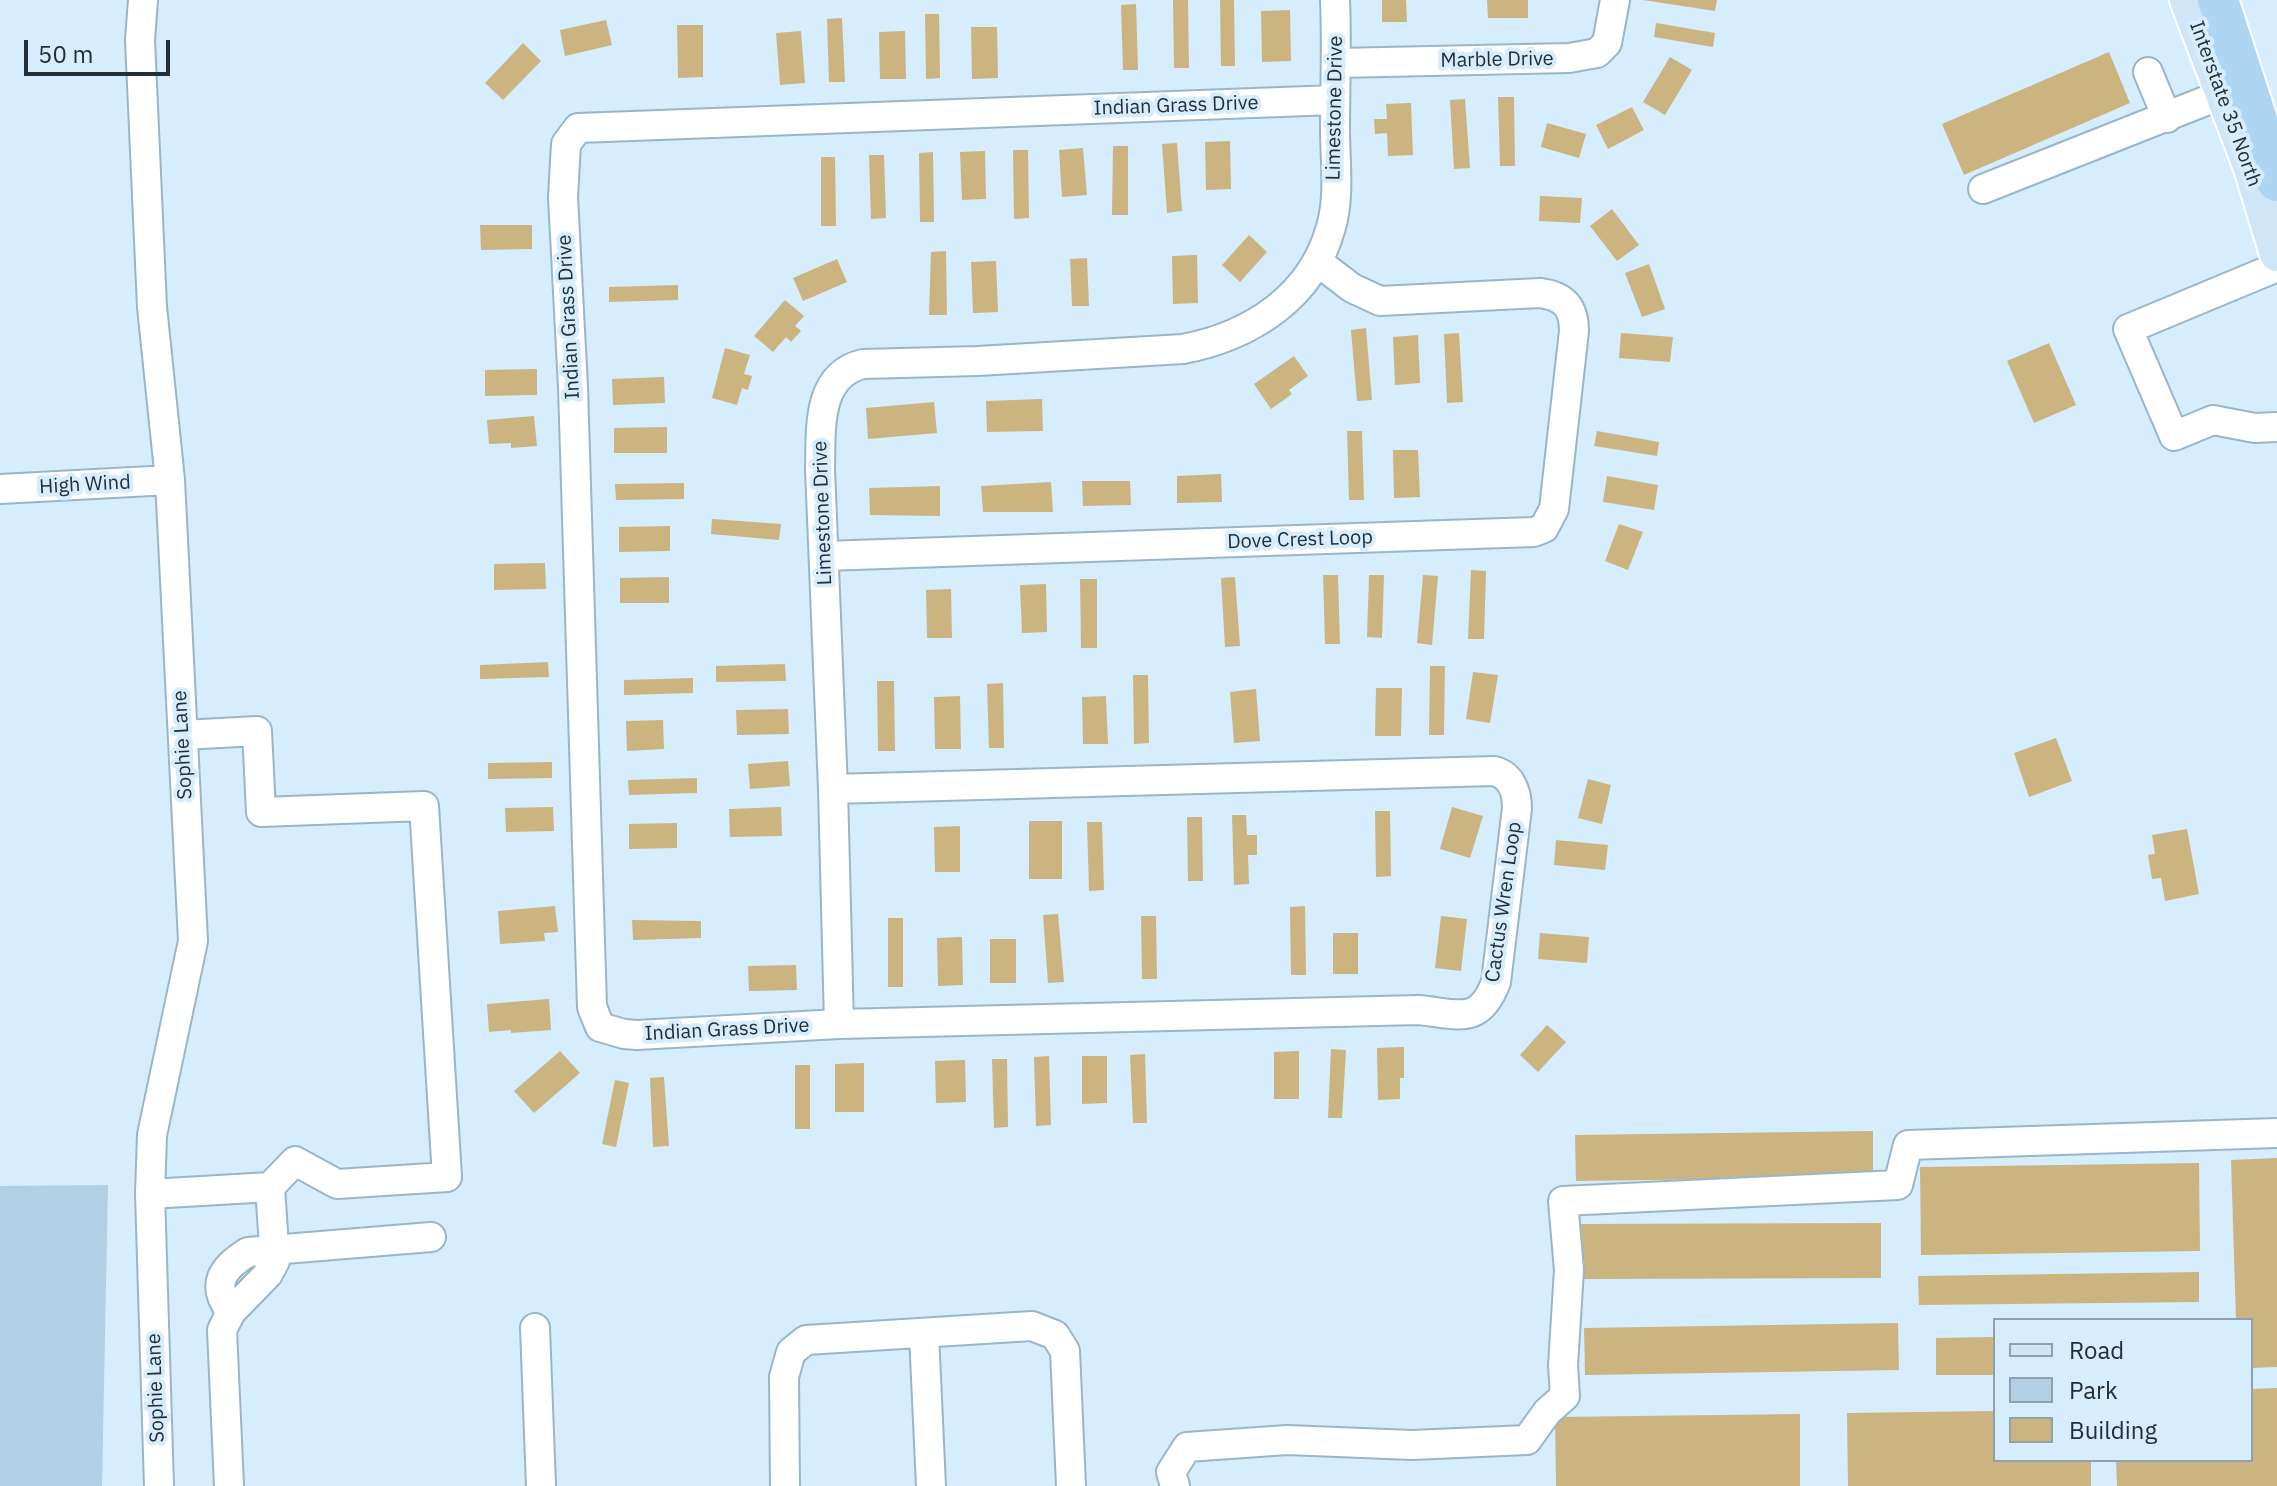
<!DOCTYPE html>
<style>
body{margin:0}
#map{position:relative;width:2277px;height:1486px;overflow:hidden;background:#d5edfd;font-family:"IBM Plex Sans",sans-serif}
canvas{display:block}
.legend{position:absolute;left:1993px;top:1318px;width:260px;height:144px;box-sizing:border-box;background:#d5edfd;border:2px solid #8ea1ad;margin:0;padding:10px 14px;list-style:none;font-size:24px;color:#232e36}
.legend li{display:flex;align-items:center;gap:16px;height:40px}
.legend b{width:40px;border:2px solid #8ea1ad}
.scale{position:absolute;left:24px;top:40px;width:146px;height:36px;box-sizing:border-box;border:4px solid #232e36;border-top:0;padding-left:10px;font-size:24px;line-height:28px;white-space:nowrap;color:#232e36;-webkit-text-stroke:6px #d5edfd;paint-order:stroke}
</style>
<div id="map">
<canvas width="2277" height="1486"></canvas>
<ul class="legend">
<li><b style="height:10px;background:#cee6f7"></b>Road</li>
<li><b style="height:22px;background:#b2d0e5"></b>Park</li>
<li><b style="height:22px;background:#ccb481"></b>Building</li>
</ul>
<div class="scale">50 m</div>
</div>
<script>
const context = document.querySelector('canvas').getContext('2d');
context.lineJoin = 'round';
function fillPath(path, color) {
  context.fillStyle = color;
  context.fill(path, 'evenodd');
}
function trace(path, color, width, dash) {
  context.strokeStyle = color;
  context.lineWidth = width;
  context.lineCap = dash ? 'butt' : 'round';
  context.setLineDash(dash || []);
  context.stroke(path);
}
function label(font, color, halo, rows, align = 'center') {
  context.font = font + ' "IBM Plex Sans",sans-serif';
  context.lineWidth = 8;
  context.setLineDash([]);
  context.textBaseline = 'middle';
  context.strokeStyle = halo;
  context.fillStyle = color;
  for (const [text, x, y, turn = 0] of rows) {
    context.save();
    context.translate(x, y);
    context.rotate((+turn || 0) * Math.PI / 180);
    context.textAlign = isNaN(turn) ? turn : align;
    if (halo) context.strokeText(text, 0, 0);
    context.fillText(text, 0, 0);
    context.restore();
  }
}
const green = new Path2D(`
 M108,1185L102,1486H0V1186Z`);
const building = new Path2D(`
 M1173,0H1188L1189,68H1174Z
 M1220,0H1234L1235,66H1221Z
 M1382,0H1406L1407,22H1382Z
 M1487,0H1528V18H1488Z
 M1643,0H1717L1715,11Z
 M1136,4L1138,70H1123L1121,5Z
 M1290,10L1291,61L1262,62L1261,11Z
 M925,14H939L940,78L926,79Z
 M842,18L845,82H829L827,19Z
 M606,20L612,45L565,56L560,30Z
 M1656,23L1715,33L1713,47L1654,37Z
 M677,25H703V77L678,78Z
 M971,27H997L998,78L972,79Z
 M801,31L805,83L780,85L776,33Z
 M905,31L906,79H880L879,32Z
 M523,43L541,61L503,100L485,83Z
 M2109,52L2130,103L1964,175L1942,124Z
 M1670,57L1692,70L1665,115L1643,102Z
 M1498,97H1514L1515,166H1500Z
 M1465,99L1470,168L1454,169L1450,100Z
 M1411,103L1413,155L1388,156L1387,133L1375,134L1374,119H1387L1386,104Z
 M1632,107L1644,130L1608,149L1596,125Z
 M1547,123L1586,134L1579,158L1541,147Z
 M1230,141L1231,189L1206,190L1205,142Z
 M1177,143L1182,211L1167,213L1162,144Z
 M1113,146H1128V215H1112Z
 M1083,148L1087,195L1062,197L1059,150Z
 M1013,150H1028L1029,218L1014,219Z
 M985,151L986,199L962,200L960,152Z
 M933,152L934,222H920L919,153Z
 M869,155H884L886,218L871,219Z
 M821,157H835L836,226H821Z
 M1540,196L1582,198L1580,223L1539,221Z
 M1612,209L1639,245L1617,261L1590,226Z
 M480,225H532V249L481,250Z
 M1249,235L1267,252L1240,282L1222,265Z
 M946,251L947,315H929L931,252Z
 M1197,255L1198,303L1173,304L1172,256Z
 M1087,258L1089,306H1072L1070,259Z
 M837,259L847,282L803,301L793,278Z
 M996,261L998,312L973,313L971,262Z
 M1649,264L1665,309L1642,317L1625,273Z
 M678,285V300L609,302V287Z
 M785,300L804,316L795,326L801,331L791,342L786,337L773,352L754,336Z
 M1366,328L1372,400L1357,401L1351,330Z
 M1459,333L1463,402L1447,403L1444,334Z
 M1621,333L1673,337L1670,362L1619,358Z
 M1418,335L1420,383L1395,385L1393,337Z
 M2049,343L2076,405L2034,423L2007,361Z
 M725,348L750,355L744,374L752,376L748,390L742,388L737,405L712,398Z
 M1294,356L1308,376L1289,390L1292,394L1271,409L1254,384Z
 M537,369V395L485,396V370Z
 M664,377L665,403L613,405L612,379Z
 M1042,399L1043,431L987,432L986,401Z
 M934,402L937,433L868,439L866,408Z
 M534,416L537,446L511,448V443L489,444L487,420Z
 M667,427V453H614V428Z
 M1347,431H1362L1364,500H1349Z
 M1597,431L1659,442L1657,456L1594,446Z
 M1393,450H1418L1420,497L1394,498Z
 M1221,474L1222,502L1177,503V476Z
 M1607,476L1658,485L1654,510L1603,502Z
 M1082,481H1130L1131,505L1083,506Z
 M1051,482L1053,512H983L981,486Z
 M684,483V499L616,500L615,484Z
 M940,486V516L870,515L869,488Z
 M712,519L781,524L779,540L711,534Z
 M1619,524L1643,532L1628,570L1605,561Z
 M670,526V551L619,552V527Z
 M545,563L546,589L494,590V564Z
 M1471,570L1486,571L1484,639H1468Z
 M1323,575H1338L1340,644H1325Z
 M1369,575H1384L1382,638L1367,637Z
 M1423,575L1438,576L1432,645L1417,643Z
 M669,577V603H620V578Z
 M1235,577L1240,646L1225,647L1221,578Z
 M1080,579H1097V648H1081Z
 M1046,584L1047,632L1022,633L1020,585Z
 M951,589L952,638H927L926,590Z
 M548,662L549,677L480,679V665Z
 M785,664L786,681L716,682V666Z
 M1430,666H1445L1444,735H1429Z
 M1473,672L1498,675L1490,723L1466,719Z
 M1133,675H1148L1149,743L1134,744Z
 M693,678V693L624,695V680Z
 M877,681H894L895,751H878Z
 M1003,683L1004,748H989L987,684Z
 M1376,688H1402L1401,736H1375Z
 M1256,689L1260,741L1234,743L1230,692Z
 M960,696L961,749H935L934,697Z
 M1106,696L1108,744H1083L1082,697Z
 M788,709L789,734L737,735L736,710Z
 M663,720L664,749L627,751L626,721Z
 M2056,738L2072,781L2029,797L2014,753Z
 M788,761L790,786L750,789L748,764Z
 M552,762V778L488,779V763Z
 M697,778V793L629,795L628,780Z
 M1588,779L1611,785L1602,824L1578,818Z
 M553,807L554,831L506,832L505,808Z
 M781,807L782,836L730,837L729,809Z
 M1452,807L1483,816L1470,858L1440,849Z
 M1375,811H1390L1391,876L1376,877Z
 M1232,815H1246L1247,835H1257V855H1248L1249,884L1234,885Z
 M1187,817H1202L1203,881H1188Z
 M1029,821H1062V879H1029Z
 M1087,822H1102L1104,890L1089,891Z
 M677,823V848L629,849V824Z
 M960,826V872H935L934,827Z
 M2187,829L2199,894L2165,901L2161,878L2152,879L2148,855L2155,854L2152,835Z
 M1556,840L1608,845L1605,870L1554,865Z
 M555,906L558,932L544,933L545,941L500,944L498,911Z
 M1305,906L1306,975H1291L1290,907Z
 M1058,914L1064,982L1048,983L1043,915Z
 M1141,916H1156L1157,979H1142Z
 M1441,916L1467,919L1461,971L1435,968Z
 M888,918H903V987H888Z
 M632,920L701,921V938L633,940Z
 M1333,933H1358V974H1333Z
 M1540,933L1589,937L1587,963L1538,959Z
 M962,937L963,985L938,986L937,938Z
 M990,939H1016V983H990Z
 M796,965L797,990L749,991L748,966Z
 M549,999L551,1030L511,1033V1030L489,1032L487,1004Z
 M1547,1025L1566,1042L1538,1072L1520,1055Z
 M1404,1047V1078H1400V1099L1378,1100L1377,1048Z
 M1331,1049L1346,1050L1342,1118H1328Z
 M560,1051L580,1073L534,1113L514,1091Z
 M1299,1051V1099H1274V1052Z
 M1145,1054L1147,1123H1133L1130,1055Z
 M1049,1056L1051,1125L1036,1126L1034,1057Z
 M1082,1056H1107V1103L1082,1104Z
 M992,1059H1007L1008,1127L994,1128Z
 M965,1060L966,1102L936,1103L935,1061Z
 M864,1063V1112H835V1064Z
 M795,1065H810V1129H795Z
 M664,1077L669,1146L653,1147L650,1078Z
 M615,1080L629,1083L616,1147L602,1144Z
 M1873,1131V1177L1576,1181L1575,1135Z
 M2277,1158V1367L2251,1368V1320H2236L2231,1160Z
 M2199,1163L2200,1251L1921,1255L1920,1167Z
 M1881,1223V1278L1580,1279L1581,1224Z
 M2199,1272V1302L1919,1305L1918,1276Z
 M1898,1323L1899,1370L1585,1375L1584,1328Z
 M1995,1337V1375H1936V1338Z
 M2277,1388V1486H2117L2116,1460H2251V1389Z
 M1995,1411V1460H2091V1486H1848L1847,1413Z
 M1800,1414V1486H1556L1555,1417Z`);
const minor = new Path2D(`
 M143,0L140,40L152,307L170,480L193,941L152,1135L150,1194L159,1486
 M1338,63L1569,58L1597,53L1607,43L1615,0
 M2148,72L2167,118
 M1983,189L2223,94
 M2277,267L2128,329L2174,436L2213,420L2255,428L2277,427
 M0,489L170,480
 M824,556L1534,532L1544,528L1554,509L1574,331C1574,307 1564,296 1540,293L1380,301L1352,288L1318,262
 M833,789L1494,771C1511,775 1517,792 1517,808L1496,982C1479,1026 1459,1014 1419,1010L839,1024L637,1035L624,1034L600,1027L592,1007L573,387L563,197L566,144L578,128L1335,100
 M839,1024L833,789L820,469C821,430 816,375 863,364L978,361L1183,349C1251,336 1312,297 1331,227C1340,197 1335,160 1335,129C1335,86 1337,43 1335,0
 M150,1194L270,1187L295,1161L337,1184L447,1177L424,806L261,812L257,731L183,735
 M231,1312C210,1285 222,1268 248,1252L431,1237
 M535,1328L541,1486
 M924,1334L931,1486
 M229,1486L222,1330L231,1312L268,1274L275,1261L270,1187
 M785,1486L784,1377L791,1352L806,1340L1032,1326L1055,1335L1065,1351L1071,1486
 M1175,1486L1171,1472L1187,1447L1287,1440L1412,1445L1527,1440L1547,1412L1565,1396L1563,1365L1569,1270L1563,1201L1898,1185L1908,1145L2277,1133`);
const major = new Path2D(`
 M2187,0L2251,168L2277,254`);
const highway = new Path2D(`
 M2218,0L2277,181`);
const streetNames = [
 ["Marble Drive",1497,60,-1],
 ["Interstate 35 North",2225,104,70],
 ["Indian Grass Drive",1176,106,-2],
 ["Limestone Drive",1335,108,-89],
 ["Indian Grass Drive",569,317,-93],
 ["High Wind",85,485,-3],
 ["Limestone Drive",823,513,-92],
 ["Dove Crest Loop",1300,540,-2],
 ["Sophie Lane",183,745,-93],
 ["Cactus Wren Loop",1504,902,-82],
 ["Indian Grass Drive",727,1030,-3],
 ["Sophie Lane",156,1388,-92]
];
fillPath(green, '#b2d0e5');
fillPath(building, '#ccb481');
trace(minor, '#99b6c9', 32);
trace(major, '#fff', 38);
trace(highway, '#fff', 44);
trace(minor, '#fff', 28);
trace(major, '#cee6f7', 34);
trace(highway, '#aed6f2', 40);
label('20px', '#232e36', '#d5edfd', streetNames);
</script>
